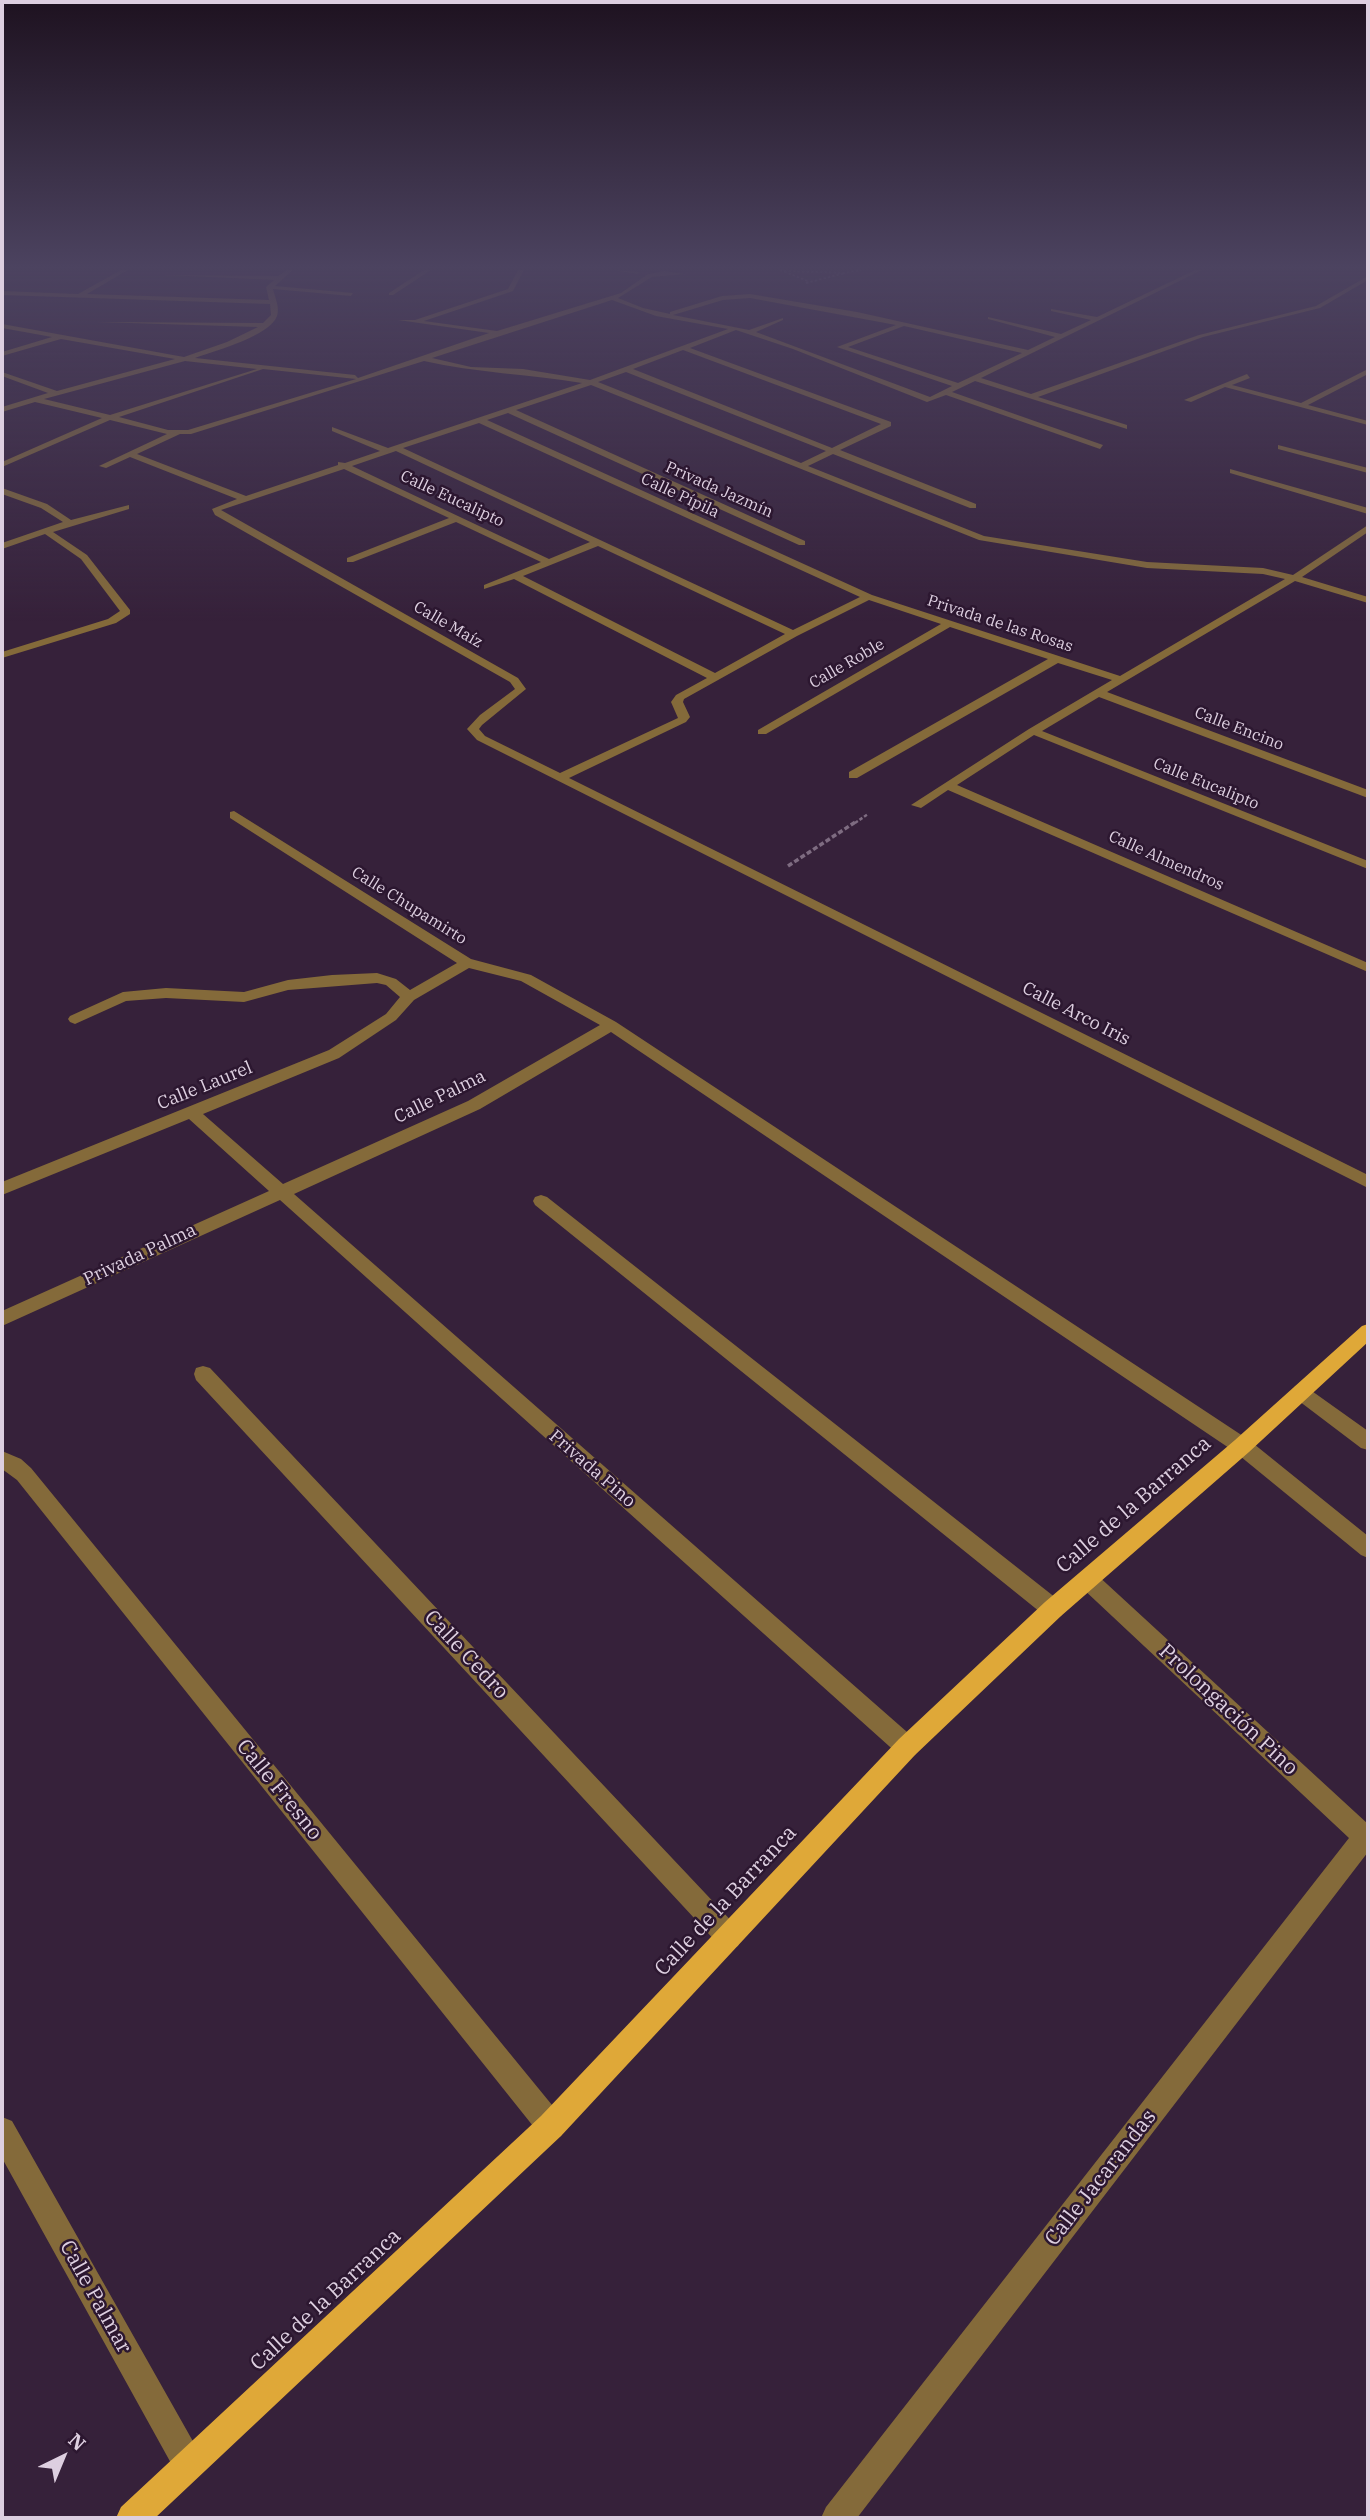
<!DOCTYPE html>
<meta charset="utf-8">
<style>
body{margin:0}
#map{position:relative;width:1370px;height:2520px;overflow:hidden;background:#36213a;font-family:"IBM Plex Serif",serif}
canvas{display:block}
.frame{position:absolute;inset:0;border:4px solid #ddcfe0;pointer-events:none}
.north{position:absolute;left:28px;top:2422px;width:70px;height:70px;-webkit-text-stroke:5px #2c1730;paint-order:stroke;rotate:43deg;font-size:19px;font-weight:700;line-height:28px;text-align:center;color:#ddcfe0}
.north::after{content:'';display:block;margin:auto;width:24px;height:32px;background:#ddcfe0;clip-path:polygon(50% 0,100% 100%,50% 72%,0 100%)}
</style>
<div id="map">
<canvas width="1370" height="2520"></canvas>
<div class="frame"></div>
<div class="north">N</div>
</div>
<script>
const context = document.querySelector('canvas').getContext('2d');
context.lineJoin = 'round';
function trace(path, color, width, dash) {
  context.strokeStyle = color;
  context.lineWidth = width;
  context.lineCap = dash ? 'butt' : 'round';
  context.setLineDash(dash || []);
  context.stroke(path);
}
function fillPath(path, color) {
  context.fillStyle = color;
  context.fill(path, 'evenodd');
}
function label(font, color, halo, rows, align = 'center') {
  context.font = font + ' "IBM Plex Serif",serif';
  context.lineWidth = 5;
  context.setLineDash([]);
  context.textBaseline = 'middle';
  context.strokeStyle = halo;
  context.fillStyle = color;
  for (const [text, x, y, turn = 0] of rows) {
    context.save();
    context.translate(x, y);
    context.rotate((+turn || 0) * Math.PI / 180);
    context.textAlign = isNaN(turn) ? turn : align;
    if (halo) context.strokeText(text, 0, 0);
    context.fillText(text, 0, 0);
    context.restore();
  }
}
const pathFar2 = new Path2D(`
 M780,270L808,281
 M784,271L845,273L861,270
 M806,283L845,273`);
const pathFar1 = new Path2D(`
 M855,823L868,814`);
const path = new Path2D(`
 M788,866L857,821`);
const minor = new Path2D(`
 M121,270H128L87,294L269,300L266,287L274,280L164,275L278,276L287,270H293L275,286L353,293L351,296L273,289C275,297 280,308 277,316C270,336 214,351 195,358L355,375L358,378L489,333L398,320H415L508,289L518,270H524L513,291L424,321L497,331L621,293L648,274L664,271L686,274L652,277L618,298L643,308L670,314V312L722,296L750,294L857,312L1028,350L1055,337L988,319V317L1061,334L1091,320L1051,311V309L1097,317L1195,270H1202L981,378L1031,394L1199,335L1316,306L1368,276V280L1320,308L1203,337L1038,397L1127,425V429L975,381L952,392L1103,445L1100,449L946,395L927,402L793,349L736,330L690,348L891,422V426L840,450L976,504V508H970L833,454L808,466L984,536L1147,562L1263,568L1293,575L1368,525V532L1302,577L1368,597V603L1295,581L1107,692L1368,790V798L1099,697L1042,731L1368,861V869L1034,735L957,785L1368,963V972L948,790L921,808L911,805L1029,729L1112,680L1058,663L857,778H849V772L1048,659L950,627L766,734H758V730L941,624L869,600L797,636L684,699L683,702L690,717L686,722L569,778L1368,1175V1188L477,740L467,729L480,715L515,689L510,682L215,515L212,509L237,499L130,457L106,468L99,466L167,434L110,420L2,467V462L102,418L35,402L2,412V407L48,393L2,376V372L57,391L175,359L61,339L2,356V352L52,337L2,328V324L184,357L227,342L258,327L97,322L263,323L271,315L270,304L2,295V291L78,294ZM750,298L896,325L837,347L952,386L930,397L756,332L783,320V318L749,330L673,315L723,300ZM612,300L656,316L728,329L590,380L523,369L471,367L432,358ZM904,326L1022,353L958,383L848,347ZM683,350L881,424L832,448L633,369ZM185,361L257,369L110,415L44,399ZM424,361C476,373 529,374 582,383L388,448L332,427V431L380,451L345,463L338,462V465L246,496L137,454L180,434H191ZM263,369L356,379L188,430H168L119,417ZM626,372L826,451L801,463L598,382ZM591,385L979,540L1147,568L1263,574L1285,579L1120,676L872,595L487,420L508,413L799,545H805V541L516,410ZM479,423L860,597L793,630L403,448ZM396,451L590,542L549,559L352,466ZM344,469L449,518L347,558V562H353L456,522L541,562L484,585V589L514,579L707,678L676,695L671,702L678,718L560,773L485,736L479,729L482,725L526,689L518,678L221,510ZM598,546L785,634L715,673L523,576Z
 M424,270H431L393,295H389V293Z
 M612,270L640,272L637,274Z
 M1368,369V374L1308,405L1368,421V425L1225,387L1191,402L1184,400L1247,374L1250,378L1232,385L1301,403Z
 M1278,445L1368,468V473L1278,449Z
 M1230,469L1368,508V514L1230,473Z
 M2,488L47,504L71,520L129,505V509L53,532L87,555L130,610V614L116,623L2,658V652L108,619L120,611L81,559L45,534L2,549V543L63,522L41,508L2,494Z
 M234,811L471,959L531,975L616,1022L1249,1440L1368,1536V1558L1361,1555L1235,1452L611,1032L480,1109L294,1194L915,1739L919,1747L915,1755L907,1759L899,1755L280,1200L2,1326V1311L269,1191L189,1119L2,1195V1182L329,1050L386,1014L400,997L386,985L377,983L288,990L244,1002L166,998L126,1001L75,1024L70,1022L68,1019L70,1016L123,992L166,988L244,992L288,980L332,975L377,973L396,979L410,990L457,963L230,818V812ZM469,968L521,981L600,1025L468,1101L283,1184L203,1114L339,1058L396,1020L414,1000Z
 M541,1195L547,1197L1061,1602L1064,1609L1061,1616L1053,1619L1045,1616L535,1205L533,1201L535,1197Z
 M203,1366L210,1368L738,1928L742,1937L738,1946L729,1950L720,1946L196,1380L194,1374L196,1368Z
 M1302,1384L1368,1431V1450L1361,1448L1295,1398L1292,1392L1295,1386Z
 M2,1451L21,1459L31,1468L561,2116L565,2126L561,2136L551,2140L541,2136L17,1480L2,1469Z
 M1088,1570L1095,1573L1368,1824V1852L857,2518H821L826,2507L1349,1838L1081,1587L1077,1580L1081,1573Z
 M2,2117L12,2121L199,2452L204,2463L199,2474L188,2479L177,2474L2,2158Z`);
const major = new Path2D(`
 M1368,1324V1342L1249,1452L1061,1616L915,1755L561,2136L155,2518H116L121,2507L541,2116L899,1739L1045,1602L1235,1440L1362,1326Z`);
const farStreetnames = [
 ["Privada Jazmín",719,490,24],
 ["Calle Pípila",680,496,25],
 ["Calle Eucalipto",452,499,25],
 ["Privada de las Rosas",1000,624,18],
 ["Calle Maíz",448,625,30],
 ["Calle Roble",847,664,-30],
 ["Calle Encino",1239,729,21],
 ["Calle Eucalipto",1206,784,22],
 ["Calle Almendros",1166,861,24],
 ["Calle Chupamirto",409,906,32]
];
const streetNames = [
 ["Calle Arco Iris",1076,1014,27],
 ["Calle Laurel",205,1086,-22],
 ["Calle Palma",440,1097,-26],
 ["Privada Palma",140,1255,-25],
 ["Privada Pino",592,1469,41]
];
const nearStreetnames = [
 ["Calle de la Barranca",1134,1505,-41],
 ["Calle Cedro",466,1655,47],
 ["Prolongación Pino",1228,1710,43],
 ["Calle Fresno",279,1790,51],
 ["Calle de la Barranca",726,1901,-47],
 ["Calle Jacarandas",1101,2178,-52],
 ["Calle Palmar",95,2297,61],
 ["Calle de la Barranca",326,2300,-43]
];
trace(pathFar2, '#7e6c81', 2, [2.5, 2]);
trace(pathFar1, '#7e6c81', 2.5, [3.5, 2]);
trace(path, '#7e6c81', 3.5, [5, 2.5]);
fillPath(minor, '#846a3a');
fillPath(major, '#dfa838');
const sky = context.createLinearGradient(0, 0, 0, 622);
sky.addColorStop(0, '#1e1220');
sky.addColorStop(0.43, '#4c4360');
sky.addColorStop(1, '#4c436000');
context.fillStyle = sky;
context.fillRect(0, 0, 1370, 622);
label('16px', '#ddcfe0', '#2c1730', farStreetnames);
label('18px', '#ddcfe0', '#2c1730', streetNames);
label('21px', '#ddcfe0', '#2c1730', nearStreetnames);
</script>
